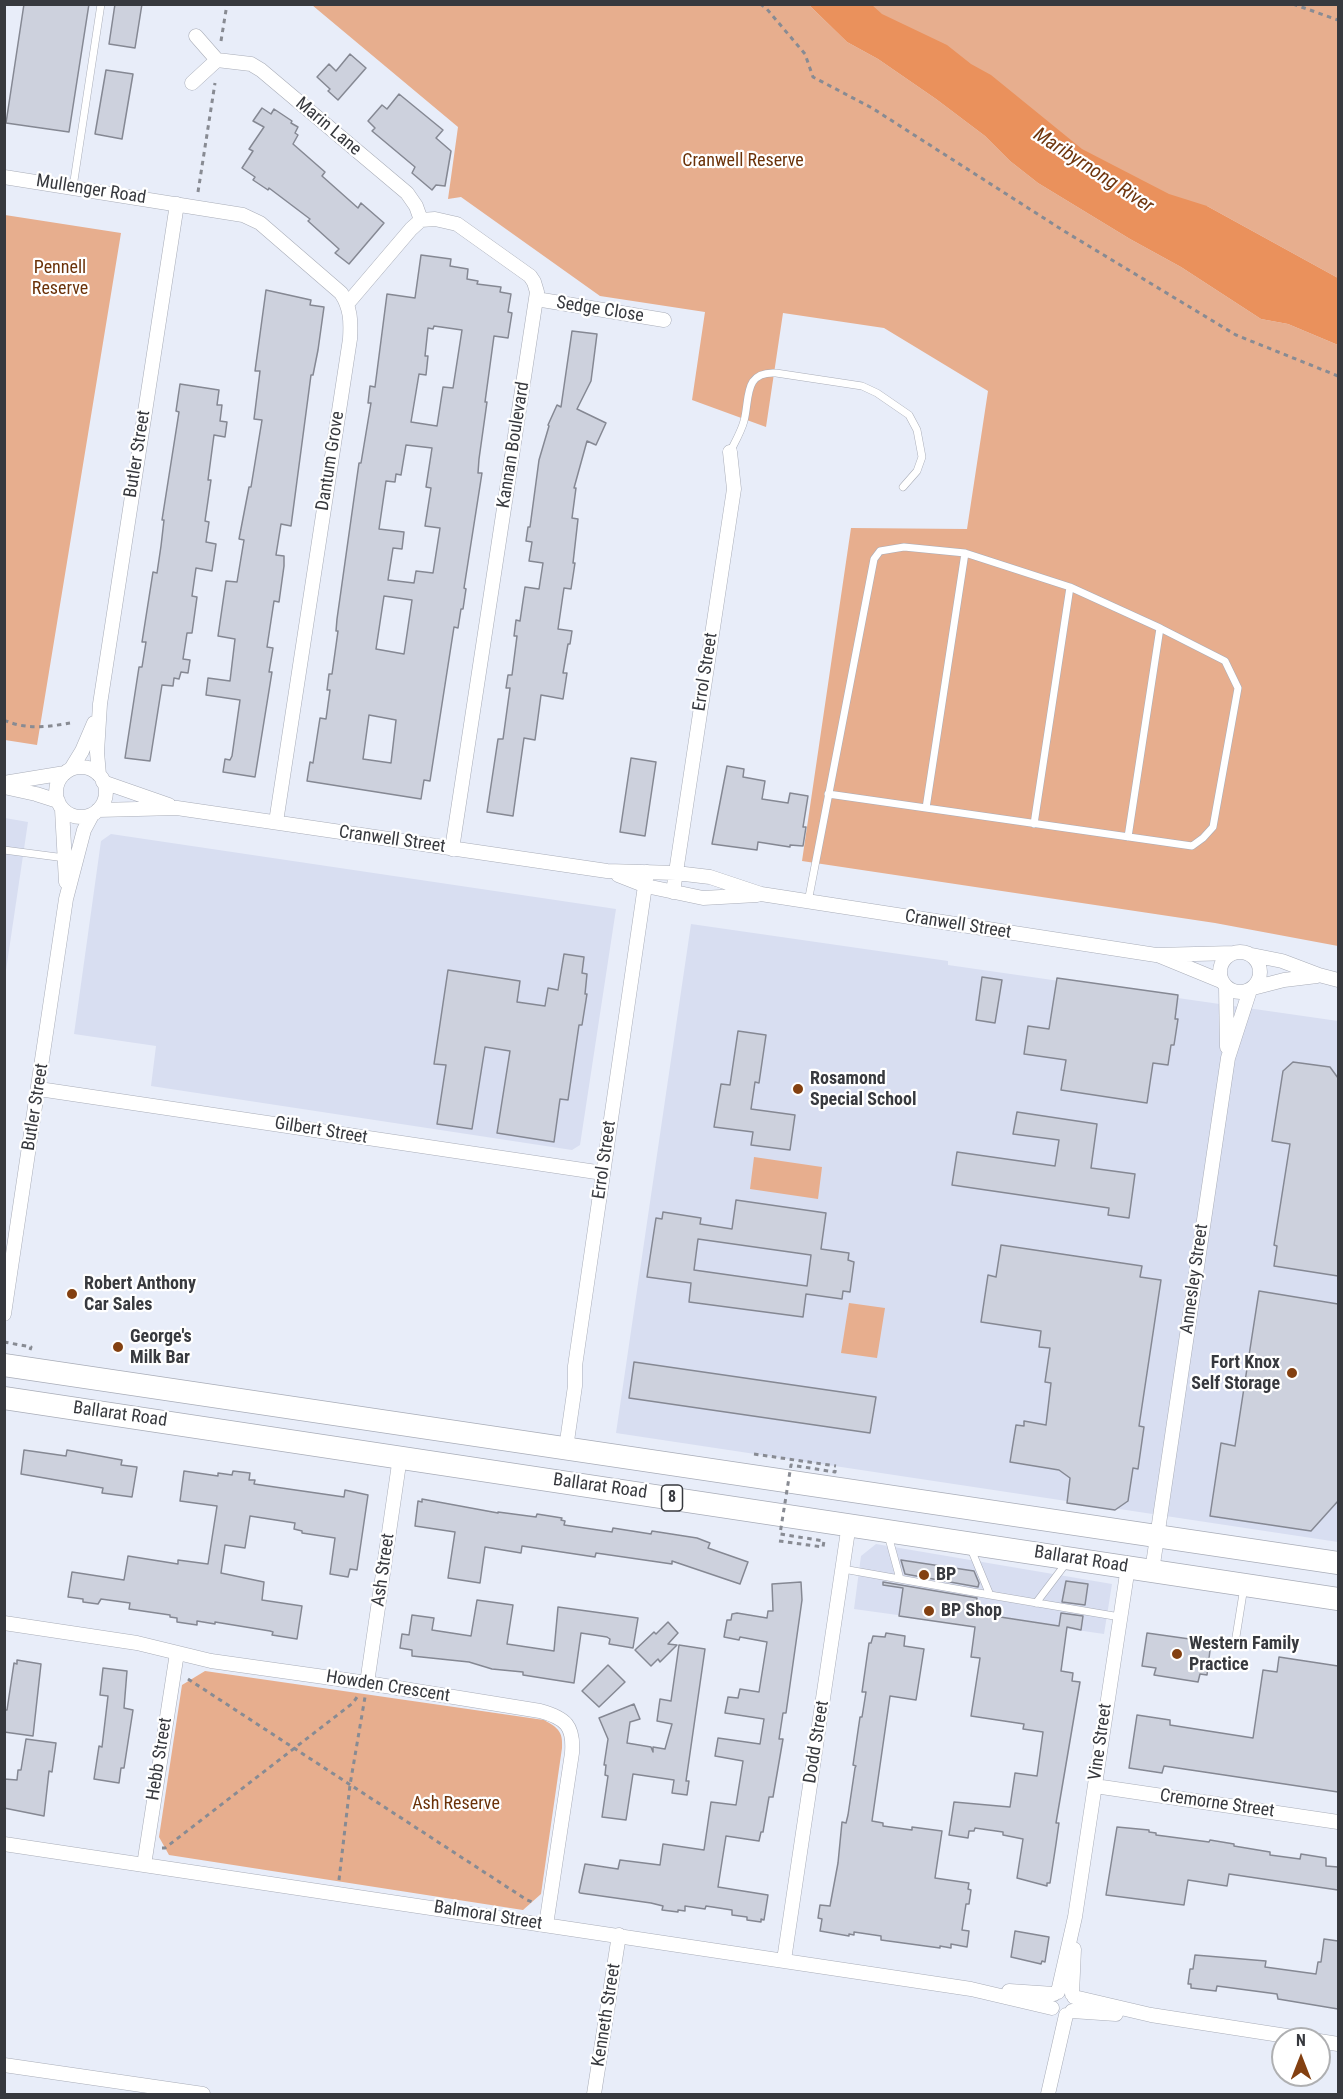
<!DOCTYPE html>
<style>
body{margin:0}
#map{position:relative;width:1343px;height:2099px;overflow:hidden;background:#e8edf9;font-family:"Roboto Condensed",sans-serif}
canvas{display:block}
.frame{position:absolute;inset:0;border:6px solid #37393e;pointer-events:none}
.north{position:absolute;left:1271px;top:2027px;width:60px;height:60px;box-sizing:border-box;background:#fff;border:2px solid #afb0b2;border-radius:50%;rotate:0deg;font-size:16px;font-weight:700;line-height:24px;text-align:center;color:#37393e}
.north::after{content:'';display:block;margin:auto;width:21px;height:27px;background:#834011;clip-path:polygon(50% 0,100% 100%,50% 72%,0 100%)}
</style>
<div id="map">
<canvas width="1343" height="2099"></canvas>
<div class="frame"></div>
<div class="north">N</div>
</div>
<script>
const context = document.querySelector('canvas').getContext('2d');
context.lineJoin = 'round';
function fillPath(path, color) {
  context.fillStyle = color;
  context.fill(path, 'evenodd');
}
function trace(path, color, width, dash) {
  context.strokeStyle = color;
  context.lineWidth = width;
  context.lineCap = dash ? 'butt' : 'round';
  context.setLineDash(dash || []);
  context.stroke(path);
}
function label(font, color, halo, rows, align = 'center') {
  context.font = font + ' "Roboto Condensed",sans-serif';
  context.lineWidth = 4.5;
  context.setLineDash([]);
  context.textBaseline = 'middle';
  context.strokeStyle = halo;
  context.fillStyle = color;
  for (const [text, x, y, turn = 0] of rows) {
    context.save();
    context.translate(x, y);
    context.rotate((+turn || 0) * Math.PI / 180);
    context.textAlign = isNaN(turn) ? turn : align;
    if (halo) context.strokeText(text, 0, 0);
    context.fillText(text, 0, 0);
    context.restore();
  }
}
const built = new Path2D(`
 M5,818L28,822L5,977Z
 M111,834L616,909L580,1145L572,1150L151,1086L156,1046L74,1034L101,841Z
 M691,924L948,961V965L1338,1021V1542L616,1433Z
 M876,1544L1112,1584L1104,1634L973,1615L970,1625L854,1609L861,1556Z`);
const green = new Path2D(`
 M312,5H809L847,42L878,59L936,99L985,136L1010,161L1038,183L1130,239L1181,267L1261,319L1288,324L1338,345V946L1215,923L802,861L851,528L967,529L988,391L884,328L783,313L766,427L692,400L705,312L600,296L461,197L448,199L458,127Z
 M861,5H1338V278L1207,206L1147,207Z
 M5,215L121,233L37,745L5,740Z
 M754,1157L822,1167L818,1199L750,1189Z
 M849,1303L885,1308L877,1358L841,1353Z
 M205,1671L544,1720C558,1728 563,1731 562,1748L541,1894L523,1910L169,1855L159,1837L182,1685Z`);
const water = new Path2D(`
 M809,5H872L882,14L947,45L971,64L991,75L1082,149L1169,194L1207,206L1338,278V345L1288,324L1261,319L1181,267L1130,239L1038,183L1010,161L985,136L936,99L878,59L847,42Z`);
const building = new Path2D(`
 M24,4H89L69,132L6,123Z
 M115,4H142L135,48L109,44Z
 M350,54L366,68L338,100L328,91L330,89L317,77L329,64L336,71Z
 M106,70L133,74L122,139L95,134Z
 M399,94L443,130L436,138L451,151L445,186L436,185L432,190L412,173L415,167L372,131L375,128L368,121L382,105L387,109Z
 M262,108L271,114L274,109L292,121L291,123L298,127L295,133L298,135L293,144L325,172L322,176L358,208L361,203L384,223L349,264L335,253L339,249L308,221L310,219L269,188L268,190L253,180L255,177L242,168L253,151L249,149L264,127L253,121Z
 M421,255L451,259L450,266L468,269L467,279L478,281L477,284L501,287L500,292L511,294L508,312L512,313L508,338L494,336L485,402H487L479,459L478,473H482L464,588L466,589L463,609H461L458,628L454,627L430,781L424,780L421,799L307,781L310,762L313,763L320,718L326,719L330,690H327L329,674H332L338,631H336L337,619L357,477L359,463H361L371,403H368L370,386L375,387L387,294L415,298ZM434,326L462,330L453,388L443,387L437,426L411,422L419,374L426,375L428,356H425L428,328L433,329ZM406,445L432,448L426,487L431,488L425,526L440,528L433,573L416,571L414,583L388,580L393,548L402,549L404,532L379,529L386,481L395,482L396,474L401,475ZM384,596L412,600L404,654L376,649ZM369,715L396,720L391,763L363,759Z
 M266,290L311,300L310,305L324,307L318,350L313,375H311L291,526L281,524L276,555L284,556V566L279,602L274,601L267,647L273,648L269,672H272L255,777L223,772L225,759L230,760L232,756L240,700L206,695L208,678L230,681L235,639L218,636L226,581L237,582L244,540L239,539L249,487H251L262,420L254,419L260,371H255Z
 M572,331L597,334L591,381L577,409L606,423L596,445L587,441L574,488H576L572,518L578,519L573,563H575L571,589L564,588L558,629L572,631L570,644H568L563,673H567L563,699L541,695L535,740L524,738L513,816L487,812L498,739H503L510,688H506L508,675H512L517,636H514L516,620L520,621L525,587L539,589L543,563L529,561L532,542L526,541L528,527H530L539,460L549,426L548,425L557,405L561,407Z
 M180,384L219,390L217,405H222L220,421L227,422L225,437L214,435L208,480H211L205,521L209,522L206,542L216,544L212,571L196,568L192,596L197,597L192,633H187L183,659L190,660L188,673L181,672L179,679L174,678L173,686L162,685L150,761L125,758L139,667H142L146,642H142L153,572L157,573L161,546L164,520H162L179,412L176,411Z
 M631,758L656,762L645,836L620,832Z
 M727,766L744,769L743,777L765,781L762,799L788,803L790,793L808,796L803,827H806L803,846L790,845V847L758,842L757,850L712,844Z
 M564,954L584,957L582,973L587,974L585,994H587L582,1025H579L568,1100L560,1099L554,1142L497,1133L510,1051L485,1047L472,1129L437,1124L446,1065L434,1064L448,970L520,981L517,1002L545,1006L548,988L558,990Z
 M982,977L1002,980L995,1023L976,1020Z
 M1057,978L1178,995L1175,1019H1178L1174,1045H1171L1168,1065L1153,1063L1147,1103L1061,1090L1066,1060L1024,1054L1028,1026L1049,1029Z
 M738,1031L766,1035L759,1083L755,1082L751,1109L795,1115L790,1150L751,1145L753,1132L714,1127L721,1084L730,1085Z
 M1293,1062L1330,1067L1338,1078V1276L1274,1266L1277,1246L1274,1245L1290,1144L1272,1141L1283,1071Z
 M1017,1112L1097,1124L1091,1168L1135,1174L1129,1218L1108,1215L1109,1208L952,1185L957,1152L1055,1166L1059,1140L1013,1134Z
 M736,1200L826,1213L821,1249L849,1253L848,1260L854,1262L850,1292L843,1291L842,1299L806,1294L803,1317L689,1302L691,1283L647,1277L656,1218L662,1219L663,1212L701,1218L700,1224L732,1229ZM698,1239L811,1255L807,1286L694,1270Z
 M1001,1245L1142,1266L1140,1277L1161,1280L1139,1426L1144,1427L1138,1469L1133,1468L1128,1501L1115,1510L1067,1503L1070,1478L1059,1470L1010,1462L1016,1425L1024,1426V1421L1046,1425L1051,1383L1045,1382L1050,1348L1039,1347L1041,1331L981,1322L988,1275L996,1277Z
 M1259,1291L1338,1304V1501L1311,1531L1210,1516L1221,1443L1235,1446Z
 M634,1362L876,1397L870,1433L629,1398Z
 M24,1450L66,1456L67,1450L122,1460L121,1465L137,1467L132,1497L102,1493L103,1488L21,1474Z
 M184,1471L218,1476V1473L232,1475L233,1471L250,1473L249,1480H255L254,1484L344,1497L345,1490L368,1495L357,1570L350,1569L348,1577L330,1574L335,1538L302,1533V1531L294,1529L295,1523L250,1516L245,1548L225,1545L221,1573L264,1582L262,1600L302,1606L297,1639L272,1635L273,1632L270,1631L215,1622V1624L197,1621V1625L177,1622V1618L170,1617V1615L129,1609L130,1603L101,1599L98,1604L83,1602V1599L68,1597L72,1572L124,1580L128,1556L178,1564V1560L208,1564L217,1506L180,1501Z
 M422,1499L498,1513V1512L536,1517L537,1514L562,1518L561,1520L565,1521L564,1525L612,1532L613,1528L651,1534L652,1531L697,1538L710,1543L708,1548L748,1562L740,1584L672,1561V1564L596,1553L595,1557L522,1546L521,1553L485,1547L480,1583L448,1578L455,1532L415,1526L418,1501L422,1502Z
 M901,1560L974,1571L979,1583L978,1587L905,1574Z
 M1066,1581L1088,1584L1085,1605L1062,1602Z
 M801,1582L802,1600L786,1713H783L779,1739H783L773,1797H769L763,1832H761L759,1841L726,1836L718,1887L768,1895L764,1920L761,1919V1922L747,1920V1917L732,1915V1910L706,1906L705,1909L685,1906V1911L678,1910V1912L662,1910L663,1906L651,1903L580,1893L579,1892L585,1864L618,1869L620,1860L660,1865L663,1844L704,1850L711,1802L736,1805L743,1761L715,1756L718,1738L760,1744L764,1719L725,1713L728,1697L738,1698L740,1689L759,1692L767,1642L740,1637L739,1640L724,1637L727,1620H731L732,1614L737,1613L767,1618L768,1611H773L772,1584Z
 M883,1582L977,1598L974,1613L1059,1626L1061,1613L1083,1616L1081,1630L1067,1627L1061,1671L1073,1673L1072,1681L1080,1682L1056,1823H1059L1056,1844L1050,1883H1047V1886L1017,1878L1023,1839L1003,1835V1832L975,1828L974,1831H969L968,1838L949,1835L954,1802L1010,1807L1015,1773L1037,1776L1043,1732L1023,1729L1024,1724L971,1716L980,1658L971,1657L975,1627L899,1616L903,1588L883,1585Z
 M477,1600L513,1605L507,1644L554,1651L558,1607L638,1618L633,1648L609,1644L610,1639L607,1637L581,1633L574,1683L523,1675V1672L492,1669L469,1662L412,1656V1650L400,1648L402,1634L409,1635L412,1615L434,1618L432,1630L471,1636Z
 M668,1622L678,1633L668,1644L677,1645L660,1662L658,1659L651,1666L635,1650L654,1632L656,1634Z
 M886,1633L905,1636L904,1646L924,1649L916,1700L890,1696L872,1821L883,1823V1826L912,1830V1827L942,1831L935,1878L969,1883L968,1889L971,1890L969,1904H966L962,1930L969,1931L967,1947L951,1944V1948L940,1946V1948L881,1940V1936L854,1932V1935L849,1934V1936L820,1931L822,1919L818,1918L820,1905L830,1906L838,1863L842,1822L846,1823L848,1815L855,1768L856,1766L853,1765L860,1717H862L866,1692H862L869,1643H871L873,1636L885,1637Z
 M1147,1633L1211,1642L1207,1675L1200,1674L1198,1682L1154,1675L1156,1668L1142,1666Z
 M679,1645L705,1649L686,1781H689L687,1795L672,1793L674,1780L633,1774L626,1820L602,1817L608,1776L605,1775L606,1765H604L608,1739L599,1718L634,1704L640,1719L630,1722L627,1743L651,1747L653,1752V1747L665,1749L672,1724L657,1721L660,1699L671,1701Z
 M1279,1657L1338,1666V1792L1164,1766L1162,1773L1129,1768L1137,1715L1170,1720V1725L1253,1738L1263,1670L1277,1672Z
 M17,1660L41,1664L33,1736L4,1732V1710H7L14,1663L17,1664Z
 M608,1665L625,1682L599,1707L582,1691Z
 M103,1668L127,1671L124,1708L133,1710L124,1768H121L119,1783L94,1779L99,1746L102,1747L108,1696L100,1695Z
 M26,1739L56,1743L52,1772L49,1771L44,1816L4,1808V1779L17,1780L18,1770H21Z
 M1117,1827L1149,1830V1832L1156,1833V1835L1209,1842L1210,1840L1234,1844V1846L1270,1852V1855L1300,1859L1301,1854L1326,1858V1866L1338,1867V1890L1229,1874L1227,1886L1188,1880L1184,1905L1106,1895Z
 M1015,1931L1049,1937L1045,1962L1042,1961L1041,1964L1011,1957Z
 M1324,1939L1338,1941V2009L1278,1999L1277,1994L1217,1986L1216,1991L1191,1988V1984H1188L1190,1969H1193L1195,1955L1266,1961L1265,1967L1316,1974L1318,1962H1321Z`);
const path = new Path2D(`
 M760,4L766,8L805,54L813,77L872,108L1064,231L1236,335L1338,376
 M1293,4L1338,20
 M221,41L227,4
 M198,192L215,83
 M4,720C26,730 47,727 70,723
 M4,1342L31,1347L30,1350
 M754,1454L836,1466
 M188,1679L527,1900L535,1903
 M162,1848H165L353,1703L357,1697
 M339,1880L350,1785L365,1697`);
const service = new Path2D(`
 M73,187L101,4
 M730,452C735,442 741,432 744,421C750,399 743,371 776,373L862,386L877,393L909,415L917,430L922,457L917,471L903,487
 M926,808L965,553
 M1034,824L1070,587
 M1128,837L1160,628
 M4,850L65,858
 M808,902L874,559L880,551L904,547L965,553L1070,587L1160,628L1225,661L1238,688L1213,827L1203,838L1192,846L828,794
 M888,1535L900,1579
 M971,1549L990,1595L1120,1617
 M843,1569L990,1595
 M1036,1603L1067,1562
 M1235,1643L1244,1587`);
const minor = new Path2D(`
 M217,60L251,64L261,70L407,193L416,206L421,220
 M192,83L217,60L196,36
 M4,177L243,215L260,223L341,293C351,308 351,322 350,339L276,822
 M536,299L664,320
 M348,303L411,229L421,220L435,219L457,224L530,276L534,282L537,292L452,849
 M56 792a25 25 0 1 1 50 0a25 25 0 1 1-50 0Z
 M71,769L82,751L94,723
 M99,775L97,752L100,704L177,204
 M103,782L169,805
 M4,783L65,773
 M4,787L36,794L58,801
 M62,809L66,882
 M98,810L177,808L607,871L676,873L710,877L761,894L1156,955L1234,953
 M618,875L646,886L703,898L757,895
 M673,892L734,489L730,452
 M1220 972a20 20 0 1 1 40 0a20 20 0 1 1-40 0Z
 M1252,955L1282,961L1319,975L1338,980
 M1160,956L1221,981
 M1226,987L1227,1047
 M1253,988L1284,980L1317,976
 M39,1089L603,1173
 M4,1314L66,899L84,830L92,815
 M566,1448L575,1386V1366L647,872
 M1152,1571L1228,1058L1250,990
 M4,1623L137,1643L211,1661L367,1683L540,1711C566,1718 574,1726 572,1753L546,1925
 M367,1683L400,1457
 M1095,1786L1338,1822
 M4,1844L971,1989L1052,2008
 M144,1865L177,1653
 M784,1960L849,1524
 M1009,1991L1054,1994
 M1058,1992L1075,1917L1128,1567
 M1072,1994L1074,1949
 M1074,1997L1151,2015L1306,2039
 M1072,2011L1116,2014
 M1319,2041L1338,2044
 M4,2065L203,2094
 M594,2094L619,1935
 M1048,2094L1066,2015`);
const trunk = new Path2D(`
 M4,1365L1338,1563
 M4,1398L1338,1599`);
const pathBridge = new Path2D(`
 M779,1541L823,1547L824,1541L780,1534L791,1465L835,1472L836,1466`);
const markers = [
 [798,1089,6,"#834011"],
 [72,1294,6,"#834011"],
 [118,1347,6,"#834011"],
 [1292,1373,6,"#834011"],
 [924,1575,6,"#834011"],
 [929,1611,6,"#834011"],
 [1177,1654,6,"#834011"]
];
const shields = [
 [672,1498,21]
];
const shieldNames = [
 ["8",672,1498]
];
const streetNames = [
 ["Marin Lane",328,127,40],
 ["Mullenger Road",91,190,9],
 ["Sedge Close",600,310,9],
 ["Kannan Boulevard",514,445,-81],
 ["Butler Street",138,454,-81],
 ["Dantum Grove",331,461,-81],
 ["Errol Street",706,672,-81],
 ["Cranwell Street",392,840,8],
 ["Cranwell Street",958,925,9],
 ["Butler Street",36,1107,-81],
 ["Gilbert Street",321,1131,9],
 ["Errol Street",605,1160,-82],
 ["Annesley Street",1195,1279,-82],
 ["Ballarat Road",120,1415,8],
 ["Ballarat Road",600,1487,8],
 ["Ballarat Road",1081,1560,9],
 ["Ash Street",384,1570,-82],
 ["Howden Crescent",388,1687,9],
 ["Dodd Street",817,1742,-81],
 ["Vine Street",1101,1742,-82],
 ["Hebb Street",160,1759,-81],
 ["Cremorne Street",1217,1804,8],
 ["Balmoral Street",488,1916,9],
 ["Kenneth Street",607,2015,-81]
];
const parkNames = [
 ["Cranwell Reserve",743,161],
 ["Pennell",60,268],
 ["Reserve",60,289],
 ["Ash Reserve",456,1804]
];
const poiNames = [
 ["Rosamond",810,1079],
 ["Special School",810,1100],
 ["Robert Anthony",84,1284],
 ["Car Sales",84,1305],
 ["George's",130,1337],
 ["Milk Bar",130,1358],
 ["Fort Knox",1280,1363,"right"],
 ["Self Storage",1280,1384,"right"],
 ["BP",936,1575],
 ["BP Shop",941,1611],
 ["Western Family",1189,1644],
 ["Practice",1189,1665]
];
const waterNames = [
 ["Maribyrnong River",1093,171,33]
];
fillPath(built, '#d8def1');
fillPath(green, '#e7ae8e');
fillPath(water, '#ea915c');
fillPath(building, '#cdd1dd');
trace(building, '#858893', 1.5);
trace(service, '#a9adb8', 8);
trace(minor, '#a9adb8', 15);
trace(trunk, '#a9adb8', 24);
trace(path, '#888b93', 3, [4.5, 4.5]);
trace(service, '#fff', 7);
trace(minor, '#fff', 14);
trace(trunk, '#fff', 22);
trace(pathBridge, '#888b93', 3, [4.5, 4.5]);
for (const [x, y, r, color] of markers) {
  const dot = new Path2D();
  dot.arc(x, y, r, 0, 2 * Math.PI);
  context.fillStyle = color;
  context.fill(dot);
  trace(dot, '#fff', 2);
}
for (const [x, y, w] of shields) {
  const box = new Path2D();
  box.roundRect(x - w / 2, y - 13, w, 26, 4.5);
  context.fillStyle = '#fff';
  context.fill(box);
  trace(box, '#37393e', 1.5);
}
label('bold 16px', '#37393e', null, shieldNames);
label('18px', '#37393e', '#fff', streetNames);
label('18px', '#6b3209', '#fff', parkNames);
label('bold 18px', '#37393e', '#fff', poiNames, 'left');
label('italic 20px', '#6f360e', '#fff', waterNames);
</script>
